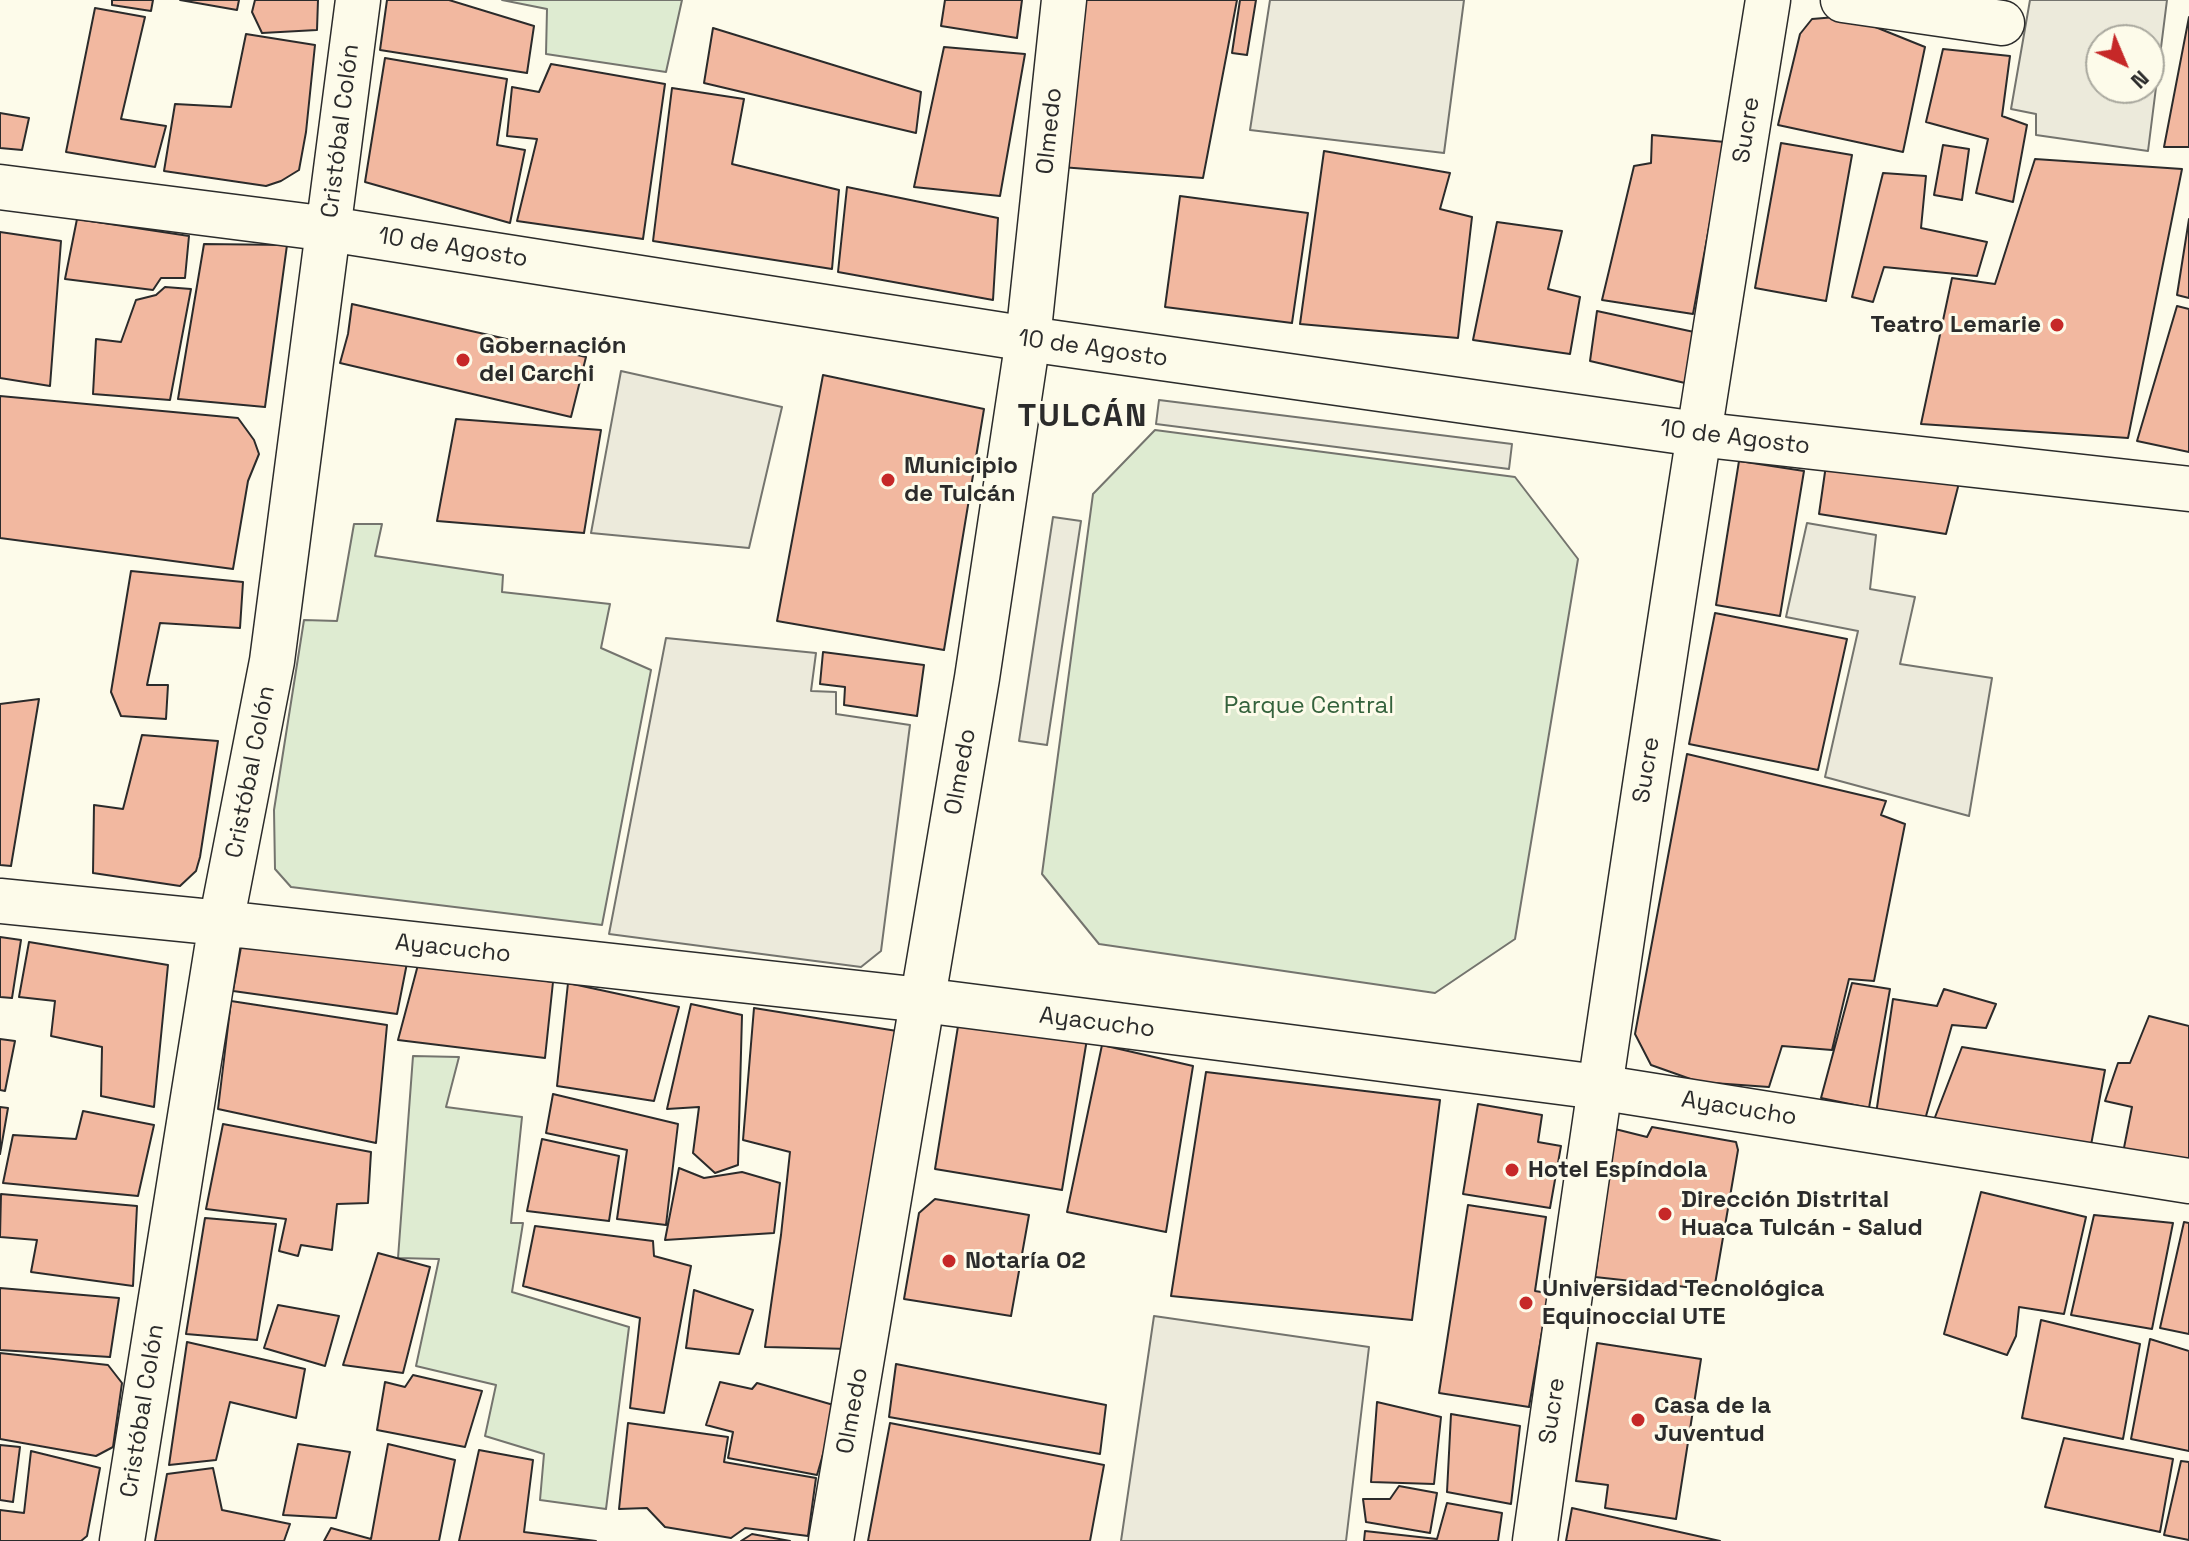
<!DOCTYPE html>
<meta charset="utf-8">
<style>
body{margin:0}
#map{position:relative;width:2189px;height:1541px;overflow:hidden;background:#fdfbea;font-family:"Space Grotesk",sans-serif}
canvas{display:block}
.north{position:absolute;left:2085px;top:24px;width:80px;height:80px;box-sizing:border-box;background:#fdfbea;border:2px solid #a9a89e;border-radius:50%;rotate:136deg;font-size:22px;font-weight:700;line-height:32px;text-align:center;color:#2b2b2b}
.north::after{content:'';display:block;margin:auto;width:28px;height:36px;background:#c62828;clip-path:polygon(50% 0,100% 100%,50% 72%,0 100%)}
</style>
<div id="map">
<canvas width="2189" height="1541"></canvas>
<div class="north">N</div>
</div>
<script>
const context = document.querySelector('canvas').getContext('2d');
context.lineJoin = 'round';
function fillPath(path, color) {
  context.fillStyle = color;
  context.fill(path, 'evenodd');
}
function trace(path, color, width, dash) {
  context.strokeStyle = color;
  context.lineWidth = width;
  context.lineCap = dash ? 'butt' : 'round';
  context.setLineDash(dash || []);
  context.stroke(path);
}
function label(font, color, halo, rows, align = 'center') {
  context.font = font + ' "Space Grotesk",sans-serif';
  context.lineWidth = 6;
  context.setLineDash([]);
  context.textBaseline = 'middle';
  context.strokeStyle = halo;
  context.fillStyle = color;
  for (const [text, x, y, turn = 0] of rows) {
    context.save();
    context.translate(x, y);
    context.rotate((+turn || 0) * Math.PI / 180);
    context.textAlign = isNaN(turn) ? turn : align;
    if (halo) context.strokeText(text, 0, 0);
    context.fillText(text, 0, 0);
    context.restore();
  }
}
const green = new Path2D(`
 M502,0H682L666,72L546,54L547,9Z
 M1155,430L1515,477L1578,559L1515,939L1435,993L1099,944L1042,874L1093,494Z
 M354,524H382L375,556L503,575L502,592L610,604L601,648L651,670L602,925L291,887L275,869L274,810L304,620L337,621Z
 M413,1056L459,1057L446,1107L522,1117L511,1223H523L512,1292L629,1327L606,1509L540,1500L544,1454L485,1436L496,1385L416,1366L439,1259L398,1258Z`);
const parking = new Path2D(`
 M1270,0H1464L1444,153L1250,130Z
 M2030,0H2167L2148,151L2036,135V114L2011,109ZM2101,40H2149V88H2101Z
 M621,371L782,407L749,548L591,533Z
 M1159,400L1512,444L1509,469L1156,424Z
 M1053,517L1081,521L1047,745L1019,741Z
 M1807,523L1876,535L1870,589L1915,597L1900,664L1992,678L1969,816L1825,777L1858,631L1786,617Z
 M666,638L816,653L811,691L836,692V714L910,725L881,951L861,967L609,934Z
 M1154,1316L1369,1347L1346,1541H1121Z`);
const building = new Path2D(`
 M112,0H153L151,11L112,5Z
 M180,0H239L237,10Z
 M255,0H318L317,30L262,33L252,12Z
 M387,0H449L534,26L527,73L380,50Z
 M945,0H1022L1017,38L941,26Z
 M1080,0H1237L1203,178L1061,167Z
 M1240,0H1256L1247,55L1232,53Z
 M95,8L145,17L121,119L166,126L155,167L66,152Z
 M1848,16L1925,47L1903,152L1778,125L1800,34L1812,19Z
 M2189,17V147H2164Z
 M713,28L921,92L916,133L704,83Z
 M246,34L315,45L306,132L299,170L281,181L266,186L164,171L175,104L231,107Z
 M944,47L1025,54L1000,196L914,187Z
 M1943,49L2010,56L2002,116L2027,125L2013,202L1976,193L1988,139L1926,122Z
 M385,58L507,79L497,145L525,150L510,223L365,182Z
 M551,64L665,84L643,239L517,221L537,139L507,136L512,87L539,92Z
 M672,88L744,99L732,164L839,190L832,269L653,241Z
 M0,113L29,118L22,150L0,148Z
 M1652,135L1725,142L1693,314L1602,300L1634,166L1651,163Z
 M1781,143L1852,155L1826,301L1755,288Z
 M1943,145L1969,149L1962,200L1934,195Z
 M1324,151L1450,173L1440,209L1472,217L1458,338L1300,324Z
 M2035,159L2182,169L2128,438L1921,424L1952,278L1995,284Z
 M1883,173L1926,176L1921,228L1987,242L1977,276L1884,267L1873,302L1852,297Z
 M847,187L998,218L993,300L838,272Z
 M1180,196L1308,213L1292,323L1165,307Z
 M77,219L189,236L185,278H161L153,290L65,279Z
 M2189,219V298L2177,295Z
 M1497,222L1562,231L1548,289L1580,297L1570,354L1473,340Z
 M0,232L61,241L50,386L0,378Z
 M204,244L287,245L265,407L178,399Z
 M165,287L191,289L170,400L93,394L96,339L121,342L136,300L156,295Z
 M352,304L586,357L571,417L340,363L348,334Z
 M2177,306L2189,309V452L2137,441Z
 M1597,311L1694,332L1685,383L1590,361Z
 M823,375L984,409L944,650L777,621Z
 M0,396L238,418L254,440L259,454L248,481L233,569L0,538Z
 M456,419L601,430L584,533L437,521Z
 M1827,458L1960,479L1946,534L1819,514Z
 M1739,461L1804,471L1780,616L1716,605Z
 M131,571L243,582L240,628L160,623L147,685H168L166,719L121,716L111,692Z
 M1715,613L1847,639L1818,770L1689,744Z
 M823,652L924,665L917,716L844,705L845,687L820,684Z
 M39,699L11,866L0,865V704Z
 M142,735L218,741L200,857L196,871L180,886L93,873L94,805L123,809Z
 M1687,754L1886,801L1881,815L1905,824L1874,981L1849,979L1832,1050L1782,1046L1769,1087L1699,1082L1651,1065L1635,1034Z
 M0,937L21,940L12,998L0,997Z
 M29,942L168,965L154,1107L101,1096L102,1047L51,1036L55,1001L19,997Z
 M241,947L407,963L397,1014L233,991Z
 M419,961L553,982L545,1058L398,1040Z
 M568,983L679,1007L654,1101L557,1086Z
 M1852,983L1890,989L1869,1108L1821,1098Z
 M1944,989L1996,1004L1986,1028L1952,1025L1924,1123L1876,1114L1893,999L1937,1006Z
 M231,1001L387,1025L376,1143L218,1109Z
 M691,1004L742,1015L738,1165L715,1173L693,1153L699,1107L667,1109Z
 M754,1008L897,1031L850,1349L765,1347L781,1235L790,1152L743,1140Z
 M2149,1016L2189,1026V1171L2121,1163L2132,1107L2105,1101L2118,1063H2130Z
 M959,1020L1087,1039L1062,1190L935,1169Z
 M0,1039L15,1041L5,1091L0,1090Z
 M1102,1045L1193,1066L1166,1232L1067,1212Z
 M1962,1047L2105,1070L2091,1145L1932,1125Z
 M1206,1072L1440,1100L1412,1320L1171,1296Z
 M553,1094L678,1124L666,1225L617,1219L627,1150L546,1133Z
 M1478,1104L1542,1115L1538,1142L1561,1146L1550,1208L1463,1194Z
 M0,1107L8,1108L0,1154Z
 M83,1111L154,1125L138,1196L3,1183L13,1135L76,1139Z
 M223,1124L371,1152L368,1203L337,1204L332,1250L301,1245L298,1256L279,1251L286,1219L206,1209Z
 M1652,1127L1736,1142L1738,1150L1714,1290L1595,1277L1615,1129L1647,1137Z
 M542,1139L619,1156L609,1221L527,1211Z
 M679,1168L704,1178L742,1172L780,1183L774,1233L665,1240Z
 M1981,1192L2086,1217L2064,1314L2019,1307L2016,1336L2007,1355L1944,1334Z
 M1,1194L137,1206L133,1286L31,1272L37,1240L0,1237Z
 M935,1199L1029,1215L1011,1316L904,1299L919,1213Z
 M1468,1205L1546,1217L1535,1291L1547,1293V1303L1529,1407L1439,1393Z
 M2094,1215L2173,1223L2152,1329L2071,1315Z
 M205,1218L276,1224L257,1340L186,1334Z
 M2184,1222L2189,1223V1334L2160,1328Z
 M535,1226L653,1241L654,1256L691,1266L664,1413L630,1408L640,1318L523,1286Z
 M378,1253L430,1267L403,1373L343,1365Z
 M0,1288L119,1298L110,1357L0,1350Z
 M694,1290L753,1310L739,1354L686,1348Z
 M278,1305L339,1316L325,1366L264,1348Z
 M2041,1320L2140,1344L2123,1439L2022,1418Z
 M2150,1339L2189,1351V1451L2131,1439Z
 M187,1342L305,1369L296,1418L230,1402L216,1460L169,1465Z
 M1597,1343L1701,1359L1676,1519L1605,1508L1608,1485L1576,1481Z
 M0,1353L108,1365L122,1383L113,1447L96,1456L0,1439Z
 M896,1364L1106,1405L1100,1454L889,1417Z
 M413,1375L482,1391L465,1447L377,1430L385,1382L405,1387Z
 M720,1382L752,1389L757,1383L837,1406L817,1475L728,1458L733,1432L706,1425Z
 M1377,1402L1441,1417L1434,1484L1371,1482Z
 M1451,1414L1520,1426L1511,1504L1447,1492Z
 M628,1423L728,1437L724,1462L816,1478L808,1536L745,1528L731,1538L665,1527L647,1508L619,1509Z
 M890,1423L1104,1465L1090,1541H868Z
 M2064,1438L2173,1459L2160,1532L2045,1507Z
 M298,1444L350,1452L336,1518L283,1515Z
 M388,1444L455,1460L439,1541H324L331,1528L371,1539Z
 M0,1445L20,1447L13,1502L0,1500Z
 M479,1450L533,1460L524,1532L596,1541H459Z
 M31,1451L100,1468L87,1536L81,1541H0V1510L24,1513Z
 M2181,1461L2189,1462V1540L2164,1535Z
 M213,1468L222,1510L290,1524L284,1541H155L167,1474Z
 M1399,1486L1437,1493L1430,1533L1366,1522L1363,1499H1390Z
 M1447,1503L1502,1513L1498,1541H1364L1365,1531L1437,1539Z
 M1572,1508L1720,1541H1566Z
 M752,1534L790,1541H741Z`);
const street = new Path2D(`
 M1843,0L2002,23
 M0,187L329,229L1028,339L1697,434L2189,489
 M0,901L221,923L922,1000L1274,1045L1598,1087L2189,1181
 M122,1541L221,923L272,661L358,0`);
const secondary = new Path2D(`
 M831,1541L977,678L1028,339L1064,0`);
const primary = new Path2D(`
 M1535,1541C1607,1026 1685,513 1768,0`);
const markers = [
 [2057,325,8,"#c62828"],
 [463,360,8,"#c62828"],
 [888,480,8,"#c62828"],
 [1512,1170,8,"#c62828"],
 [1665,1214,8,"#c62828"],
 [949,1261,8,"#c62828"],
 [1526,1303,8,"#c62828"],
 [1638,1420,8,"#c62828"]
];
const streetNames = [
 ["Sucre",1747,130,-81],
 ["Cristóbal Colón",341,131,-83],
 ["Olmedo",1050,131,-84],
 ["10 de Agosto",453,248,9],
 ["10 de Agosto",1093,349,8],
 ["10 de Agosto",1735,438,7],
 ["Sucre",1647,770,-81],
 ["Cristóbal Colón",251,772,-79],
 ["Olmedo",961,772,-80],
 ["Ayacucho",453,949,6],
 ["Ayacucho",1097,1023,7],
 ["Ayacucho",1739,1109,9],
 ["Cristóbal Colón",143,1411,-81],
 ["Olmedo",853,1411,-80],
 ["Sucre",1553,1411,-82]
];
const poiNames = [
 ["Teatro Lemarie",2041,325,"right"],
 ["Gobernación",479,346],
 ["del Carchi",479,374],
 ["Municipio",904,466],
 ["de Tulcán",904,494],
 ["Hotel Espíndola",1528,1170],
 ["Dirección Distrital",1681,1200],
 ["Huaca Tulcán - Salud",1681,1228],
 ["Notaría 02",965,1261],
 ["Universidad Tecnológica",1542,1289],
 ["Equinoccial UTE",1542,1317],
 ["Casa de la",1654,1406],
 ["Juventud",1654,1434]
];
const parkNames = [
 ["Parque Central",1309,706]
];
const districtNames = [
 ["TULCÁN",1083,417]
];
fillPath(green, '#deebd1');
trace(green, '#74746e', 2);
fillPath(parking, '#eceadb');
trace(parking, '#74746e', 2);
fillPath(building, '#f2b8a0');
trace(building, '#2b2b2b', 2);
trace(street, '#2b2b2b', 47);
trace(secondary, '#2b2b2b', 47);
trace(primary, '#2b2b2b', 47);
trace(street, '#fdfbea', 44);
trace(secondary, '#fdfbea', 44);
trace(primary, '#fdfbea', 44);
for (const [x, y, r, color] of markers) {
  const dot = new Path2D();
  dot.arc(x, y, r, 0, 2 * Math.PI);
  context.fillStyle = color;
  context.fill(dot);
  trace(dot, '#fdfbea', 3);
}
label('24px', '#2b2b2b', '#fdfbea', streetNames);
label('bold 24px', '#2b2b2b', '#fdfbea', poiNames, 'left');
label('24px', '#34623c', '#fdfbea', parkNames);
context.letterSpacing = '2px';
label('bold 32px', '#2b2b2b', '#fdfbea', districtNames);
context.letterSpacing = '0px';
</script>
